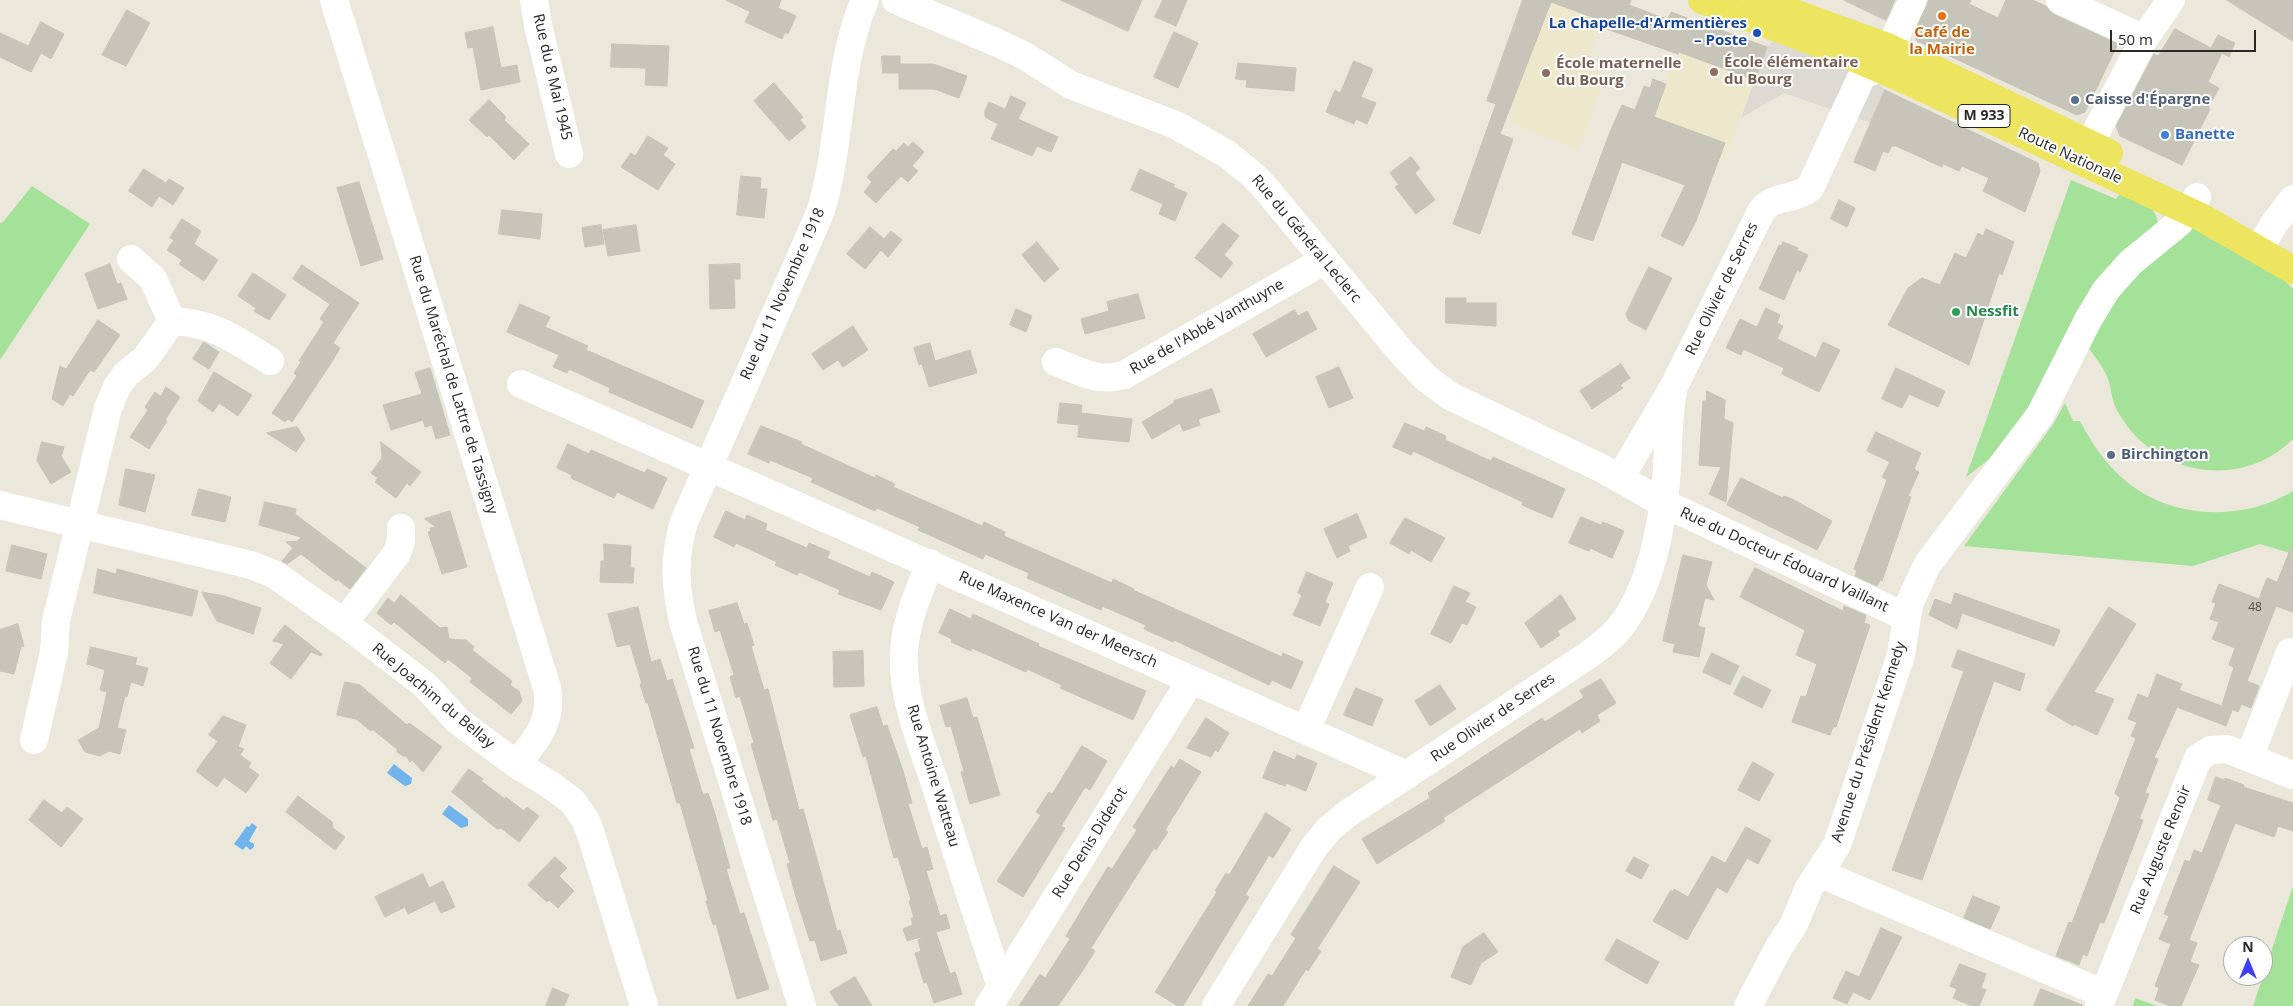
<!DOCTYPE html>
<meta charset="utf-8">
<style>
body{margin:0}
#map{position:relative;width:2293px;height:1006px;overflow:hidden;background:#ebe7db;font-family:"Open Sans",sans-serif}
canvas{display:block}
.north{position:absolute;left:2223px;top:936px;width:50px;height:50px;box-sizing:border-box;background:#fff;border:1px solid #a9a9a9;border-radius:50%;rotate:0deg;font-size:14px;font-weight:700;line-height:20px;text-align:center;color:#292929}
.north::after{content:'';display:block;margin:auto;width:18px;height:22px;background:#3f40f5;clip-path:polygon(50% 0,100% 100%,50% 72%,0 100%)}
.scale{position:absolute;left:2110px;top:30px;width:146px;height:22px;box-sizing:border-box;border:2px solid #292929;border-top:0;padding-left:6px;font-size:15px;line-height:18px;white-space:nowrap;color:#292929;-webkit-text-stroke:4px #fff;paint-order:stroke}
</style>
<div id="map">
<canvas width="2293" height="1006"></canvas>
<div class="north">N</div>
<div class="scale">50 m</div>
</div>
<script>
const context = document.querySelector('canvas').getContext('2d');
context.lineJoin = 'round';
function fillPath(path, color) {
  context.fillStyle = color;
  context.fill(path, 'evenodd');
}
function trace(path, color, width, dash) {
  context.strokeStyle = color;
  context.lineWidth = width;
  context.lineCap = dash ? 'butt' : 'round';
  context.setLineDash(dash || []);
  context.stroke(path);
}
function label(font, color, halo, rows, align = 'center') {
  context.font = font + ' "Open Sans",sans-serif';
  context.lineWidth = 4;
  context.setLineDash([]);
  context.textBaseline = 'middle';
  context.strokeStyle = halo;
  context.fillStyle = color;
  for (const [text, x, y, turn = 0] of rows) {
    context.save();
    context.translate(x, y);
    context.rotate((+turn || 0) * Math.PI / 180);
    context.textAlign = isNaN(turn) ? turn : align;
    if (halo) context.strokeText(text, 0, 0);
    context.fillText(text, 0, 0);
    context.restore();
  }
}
const education = new Path2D(`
 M1523,0H1610L1586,69L1605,76L1579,150L1510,123V110L1487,101Z
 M1683,16L1767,47L1725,159H1719L1615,119L1622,105L1652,116L1679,52Z`);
const green = new Path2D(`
 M2071,180L2116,199L2119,195L2128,192C2142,200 2156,206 2158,224L2012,436L1988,460L1966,477Z
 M32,186L90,224L0,360V223L3,222Z
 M2194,227L2271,267L2293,289V439C2242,491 2153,476 2118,412C2112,403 2112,390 2108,379C2104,367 2093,355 2086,344L2121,288L2180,235Z
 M2065,403L2073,421H2080C2092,444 2106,465 2127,482C2172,519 2243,522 2293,491V554L2260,544L2193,566L1964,546L2054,423Z
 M2293,886V1006H2253Z
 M2135,998L2157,1006H2133Z`);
const plaza = new Path2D(`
 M1774,40L1864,75L1877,82L1885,90L1871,123L1784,93L1741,118L1767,47Z`);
const water = new Path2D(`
 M394,764L412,778L411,784L405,786L387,773Z
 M449,805L468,819V826L461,828L442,814Z
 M252,823L257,827L249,841L254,844V847L250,850L246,846L243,850L234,844L247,826L249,827Z`);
const building = new Path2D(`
 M726,0H781L778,8L796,16L788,34L785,32L782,39L745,22L750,12Z
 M1061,0H1142L1128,31Z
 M1163,0H1187L1176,26L1155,17Z
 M1523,0H1631L1629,5L1658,16L1668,19L1671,12L1767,47L1755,80L1679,52L1678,54L1601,27L1603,21L1551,2L1500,134L1513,139L1480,234L1453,224L1496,104L1487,101Z
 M1844,0H1895L1886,20Z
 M1929,0H1971L1969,4L1998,18L2006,0H2032L2046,6L2053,14L2118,44L2085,112L2077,115L1917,41L1914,34Z
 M2227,0H2293V41Z
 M127,10L150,23L126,66L102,55Z
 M41,22L64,34L51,59L41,53L31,72L0,57V33L28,46Z
 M493,27L501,68L517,65L520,82L481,90L473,47L468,48L465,33Z
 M2175,29L2211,48L2218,35L2235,43L2229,57L2222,53L2208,82L2219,88L2208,108L2210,109L2182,165L2120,136L2116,126L2154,54L2158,56Z
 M1174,32L1198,43L1178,88L1154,77Z
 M612,44L669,46L667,86L645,85L646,68L611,67Z
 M882,56H900V64H933L967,76L959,98L934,89H899V73H883Z
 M1354,61L1373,69L1361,97L1376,103L1367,124L1356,119L1354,124L1326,112L1335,90L1340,93Z
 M1238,63L1296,68L1294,91L1246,87L1247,80L1236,79Z
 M1653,79L1666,84L1654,117L1725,143L1696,221L1683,246L1661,236L1685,185L1622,162L1593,241L1572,234L1610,132L1622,105L1635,110L1644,86L1650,88Z
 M774,83L803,117L800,120L806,127L789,141L754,101Z
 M1885,90L2038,163L2040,171L2025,212L1983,191L1989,178L1962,166L1959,171L1943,164L1942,167L1896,146H1892L1888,153L1883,151L1875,171L1854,162Z
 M1011,96L1026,103L1018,119L1058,137L1051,152L1037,146L1032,156L991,139L998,124L985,117V111L989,102L1005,109Z
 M489,100L506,117L504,120L529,144L514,160L489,135L487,137L469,120Z
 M648,136L668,148L663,155L675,164L658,190L621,167L631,153L635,156Z
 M913,142L924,152L912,166L918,171L908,182L901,176L876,203L864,192L872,182L867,177L893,149L896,151L904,143L908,147Z
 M1411,157L1420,168L1415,173L1435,200L1416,214L1395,187L1399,185L1390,173Z
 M144,169L166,183L169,179L184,188L173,205L159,196L152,207L129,191Z
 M1140,169L1175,185L1173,187L1187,193L1175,221L1159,214L1163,204L1131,190Z
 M741,176L761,178L760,189H767L764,218L737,215Z
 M359,182L383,259L361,266L337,188Z
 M1839,200L1855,208L1847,227L1831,219Z
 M502,210L542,214L540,239L499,234Z
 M182,219L201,231L194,244L218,260L204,281L179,264L182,260L167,250L174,240L170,238Z
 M1223,223L1239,236L1224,255L1233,263L1221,278L1195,258Z
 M601,225L604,244L585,247L582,228Z
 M636,225L640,251L608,256L603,230Z
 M870,227L884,239L891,231L902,240L888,257L881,250L865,269L847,254Z
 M1986,229L2014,242L2002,275L1999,273L1969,365L1888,325L1908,288L1922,278L1940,285L1955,253L1966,258L1978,233L1983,236Z
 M1037,242L1059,269L1044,282L1022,255Z
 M1783,242L1798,248L1797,250L1808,255L1800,272L1797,270L1784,300L1759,289L1779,245L1781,246Z
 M110,264L117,284L121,283L127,299L98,309L85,274Z
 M740,264V279H734L735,308L710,309L709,265Z
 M302,265L359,303L333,343L340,348L333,360L292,422L288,419L285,422L272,413L297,376L294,373L301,362L299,361L324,322L320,319L330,304L293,279Z
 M1649,267L1672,278L1646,330L1629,321L1626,314Z
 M253,273L286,295L269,320L254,311L256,308L238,296Z
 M1138,294L1145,318L1085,334L1081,319L1109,311L1107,302Z
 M1446,298H1466V303H1496V326L1446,323Z
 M520,304L550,317L545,327L588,346L586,350L704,401L692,428L609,392L610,388L569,369L567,373L553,367L559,355L507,332Z
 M1766,308L1780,315L1777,323L1783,326L1777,339L1816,358L1823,342L1840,350L1819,392L1782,374L1784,368L1743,349L1741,355L1726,348L1740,319L1757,327Z
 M1016,309L1032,316L1026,332L1010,325Z
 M1295,310L1298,316L1307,311L1317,329L1266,357L1253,334Z
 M98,320L120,335L94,372L90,370L73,396L70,394L63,406L52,399L60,366L66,369Z
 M853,326L868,350L843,367L838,360L823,370L812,354Z
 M204,342L219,352L209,369L193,359Z
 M930,343L935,361L970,350L977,373L929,387L922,364L919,365L914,348Z
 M1621,364L1630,378L1620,385L1623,388L1592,409L1580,391Z
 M1339,367L1353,398L1329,408L1316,377Z
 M430,368L450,435L436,439L432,425L425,427L423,420L391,430L383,405L422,394L415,373Z
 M1896,368L1945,391L1938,407L1909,394L1902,408L1882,399Z
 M214,372L252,395L238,416L219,403L213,412L198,401Z
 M166,387L180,397L165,420L167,421L149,449L130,437L148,410L145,407L155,392L161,396Z
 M1212,389L1220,412L1198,419L1200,425L1183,431L1180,423L1152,439L1142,422L1174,403V401Z
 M1707,391L1725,400L1724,419L1733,423L1726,502L1709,494L1721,467L1699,465L1703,401H1706Z
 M1060,403L1082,405L1079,425L1058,423Z
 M1081,413L1132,419L1129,442L1078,437Z
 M1405,423L1424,431L1426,427L1446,436L1445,440L1491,461L1493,457L1565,489L1552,518L1522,505L1523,502L1413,451L1411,455L1393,447Z
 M761,426L802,442L801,444L875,478L876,475L895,484L893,487L982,526L984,522L1005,532L1004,536L1112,583L1113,579L1134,589L1133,590L1282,657L1283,653L1303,662L1291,689L1272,680L1269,685L1174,640L1173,642L1144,629L1146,625L1102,606L1101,610L1027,578L1029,573L985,554L983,559L918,530L920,527L877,508L875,511L811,482L813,478L770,460L769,463L748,454Z
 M297,427L305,439L296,452L267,433Z
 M1876,432L1921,453L1914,469L1919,472L1908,496L1911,497L1882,581L1880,580L1877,586L1855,576L1857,571L1854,569L1887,480L1882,477L1890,462L1867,451Z
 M42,442L64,447L61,456L71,472L51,484L37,461Z
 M381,442L421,472L410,486L407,483L396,498L375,482L378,478L371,473L382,458Z
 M568,444L589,454L591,450L645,473L647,469L667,478L653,509L617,492L614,498L571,478L572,475L557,468Z
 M126,469L155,475L145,512L119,505Z
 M1741,478L1783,498L1784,496L1792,499L1832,521L1817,550L1727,505Z
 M199,489L231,497L225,522L192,515Z
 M265,502L296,509L295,514L366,568L350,589L337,579L336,581L301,554L287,564L282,561L293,548L286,542L298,541L301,537L259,525Z
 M450,511L467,567L442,574L428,532L431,531L430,528L436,527L425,519Z
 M726,511L745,520L747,515L767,524L765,530L807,548L809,543L830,552L827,558L870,577L872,572L894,582L881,610L838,594L840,590L799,572L797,575L775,565L777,562L736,543L734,547L714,537Z
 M1357,514L1367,537L1348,546L1350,551L1337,558L1324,529Z
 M1581,517L1601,525L1603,522L1624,531L1612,558L1590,548L1589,551L1569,543Z
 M1405,518L1445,538L1431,562L1411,550L1409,554L1390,543Z
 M604,544L631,546L630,568H634L633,583L600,582L601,561H604Z
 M12,545L47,554L41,579L6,571Z
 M2292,545L2293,612L2276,606L2247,681L2259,686L2251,708L2241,704L2238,712L2222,705L2234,667L2229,665L2235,648L2212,639L2219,622L2210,619L2216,603L2212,602L2219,584L2259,599L2267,578L2277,582Z
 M1683,555L1712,562L1706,585L1714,600L1705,598L1698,626L1705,628L1699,657L1673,652L1675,644L1663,641Z
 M1755,568L1843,611L1844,606L1866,615L1864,623L1870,625L1836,727H1833L1830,735L1792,722L1801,696L1806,697L1817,664L1796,655L1805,630L1740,597Z
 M98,569L116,574L117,569L198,591L192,616L94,593Z
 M1307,572L1333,583L1325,602L1329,604L1320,626L1293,615L1302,595L1298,593Z
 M1454,586L1470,593L1465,602L1476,607L1467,625L1462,623L1451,643L1431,634Z
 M202,592L224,596L261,608L253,634L217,621Z
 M1955,593L2060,630L2054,646L1962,613L1957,629L1929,615L1935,599L1951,605Z
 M401,595L440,628L447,627L449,639L466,640L474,647L472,650L512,681L510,685L519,691L522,701L511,714L470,682L472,678L448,659L445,663L394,622L391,625L377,613L388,598L394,603Z
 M1561,595L1576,619L1557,631L1560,635L1541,648L1525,623Z
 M737,603L744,624L747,623L754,645L751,646L764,690L768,689L799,810L803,809L837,931L840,930L847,953L821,961L815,940L810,941L796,897L787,864L790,863L777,819L773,820L751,744L754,743L740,696L736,698L730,677L734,675L720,630L715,632L709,611Z
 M638,607L651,662L660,659L667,681L672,679L694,748L689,749L703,795L708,793L715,814L730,868L726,869L740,914L744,913L769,989L737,999L716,924L713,925L706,901H708L680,803H677L648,703H646L640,684H642L630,644L617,647L608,614Z
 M2109,607L2136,624L2094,692L2114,699L2097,735L2074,724L2073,726L2046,710Z
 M950,609L971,619L973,614L1039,644L1038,646L1146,691L1133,720L1060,688L1062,685L1027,669L1026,672L972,648L971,651L951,642L952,639L939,633Z
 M18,624L24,646L21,647L14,674L0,671V630Z
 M285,625L322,654L321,656L311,652L291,679L270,663L284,644L273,641Z
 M91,647L137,658L135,665L148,668L143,686L131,682L127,697L125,696L117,728L126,730L120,754L109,751L100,756L85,752L78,740L99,728L107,692L100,690L105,670L87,664Z
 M1958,650L2025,674L2020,691L1994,681L1922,880L1892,870L1964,671L1952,667Z
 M863,651L864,686L834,687L833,652Z
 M1712,653L1739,666L1730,685L1703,672Z
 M2157,674L2182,684L2179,690L2232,710L2226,726L2177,707L2154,758L2158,759L2145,793L2149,794L2139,819L2143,820L2134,844L2104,923L2100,922L2087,956L2083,954L2079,965L2056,956L2069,922L2072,923L2120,798L2115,793L2136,738L2131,736L2137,722L2128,719L2138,694L2148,698Z
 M1743,676L1771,690L1762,708L1734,694Z
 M1601,679L1616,703L1597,715L1600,721L1582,733L1580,729L1443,818L1445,821L1377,864L1362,839L1430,798L1428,793L1542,718L1545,722L1584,697L1580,691Z
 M345,682L360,685L407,725L409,723L442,747L423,772L412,760L410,762L406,756H403L397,752V749L372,729L371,731L356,719L337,715Z
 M1440,685L1456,709L1430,726L1415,701Z
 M1356,688L1383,699L1372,726L1344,715Z
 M967,698L973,718L977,717L1000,795L970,804L961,772L964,771L951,726L946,727L940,706Z
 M877,707L883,726L887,725L903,771L912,803L908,804L922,849L927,847L933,869L926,871L940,916L946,914L950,928L936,932L950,974L955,972L962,994L934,1003L927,982L924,983L915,953L921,951L918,940L925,936L907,941L903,929L913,925L911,918H914L909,901L911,900L898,857L894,858L866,756L863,757L850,715Z
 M223,716L246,725L238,747L244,749L240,755L251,763L248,767L259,775L246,793L224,777L217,787L196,771L218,741L209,735Z
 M1206,718L1229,733L1218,752L1215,750L1211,757L1187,748Z
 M1082,746L1107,761L1090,790L1085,787L1061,826L1065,828L1023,897L997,881L1041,815L1036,812L1049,792L1052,794Z
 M1274,751L1295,760L1297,755L1317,763L1306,791L1286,783L1285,786L1263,778Z
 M1180,759L1201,772L1165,830L1168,832L1156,850L1154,848L1091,948L1095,951L1083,970L1058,1006H1019L1040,974L1045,978L1070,939L1066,936L1090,896L1108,867L1112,869L1137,830L1133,827L1171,766L1174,768Z
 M1753,762L1774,774L1759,801L1738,790Z
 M469,769L483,779L481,781L505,799L506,797L524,811L527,807L539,816L519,842L501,828L497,829L452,792Z
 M2216,777L2224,780L2225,778L2244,785L2243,787L2293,803V831L2278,826L2274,837L2235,823L2189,940L2197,943L2190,962L2199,965L2181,1006H2170L2155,1000L2159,988L2155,986L2171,944L2159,939L2169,916L2164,914L2185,860L2190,862L2194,850L2202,853L2221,805L2208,800Z
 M298,796L332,822L333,828L345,837L335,850L286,812Z
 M44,800L62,813L67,807L83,819L61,847L29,820Z
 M1266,813L1291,829L1273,858L1269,855L1245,895L1249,897L1183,1006H1178L1155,992L1217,892L1215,891L1226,873L1229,875Z
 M1746,827L1771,840L1758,864L1747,858L1727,893L1717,887L1687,940L1653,921L1671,890L1673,892L1674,889L1688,897L1712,856L1725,863Z
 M555,857L567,868L559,876L574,891L558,908L549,900L547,902L528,885Z
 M1634,857L1649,865L1641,879L1626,871Z
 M1334,866L1360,882L1317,949L1321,951L1308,971L1306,969L1283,1006H1248L1268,974L1272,976L1296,938L1291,935Z
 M423,874L429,888L443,881L455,907L441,913L435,901L408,914L405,907L385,917L375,897Z
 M1973,896L2000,907L1990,929L1964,918Z
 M1881,928L1902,937L1870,1000L1853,992L1847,1004L1833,998L1846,971L1859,977Z
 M1484,933L1498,952L1481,963L1471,985L1451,977L1463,947Z
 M1617,939L1659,962L1647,984L1605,960Z
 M1960,964L1986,974L1981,988L1986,990L1979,1006H1972L1953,998L1957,989L1950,986Z
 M855,977L872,1006H839L830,992Z
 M553,988L569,995L564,1006H546Z
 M2041,989L2082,1005V1006H2034Z`);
const minor = new Path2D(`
 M334,0L547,688C553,721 537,740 516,764
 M534,0L538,25L569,154
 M896,0L998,43L1025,56L1071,85L1176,125L1227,154L1254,176L1267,190L1402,353L1427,379L1450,396L1603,469L1663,503L1906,617
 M2060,0L2144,39
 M1880,68L1913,0
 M2081,161L2144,39L2171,0
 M2259,249L2274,224L2293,199
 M131,259L153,279L172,321C215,323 234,339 270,361
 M1056,362C1080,371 1098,383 1124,375L1325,260
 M521,384L1407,775
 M1620,478L1674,386L1762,210C1774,195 1795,200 1810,188L1860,80L1864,75L1880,68
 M0,505L251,565L274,574L344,623L425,685L458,721L516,764L549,784L572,801L585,819L590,831L644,1006
 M930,563C919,592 906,620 904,651C901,697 922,744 936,787C957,854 978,920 1001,986
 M344,623L397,553L401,541V528
 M1306,730L1370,587
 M34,740L54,652L56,621L108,408L117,387L126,374L145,359L172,321
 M2249,758L2290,652
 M1819,873L2104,994
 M802,1006L684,625C675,589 673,559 684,522L820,213C842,144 836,67 865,0
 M989,1006L1191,680
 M1216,1006L1314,847L1330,828L1347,814L1587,656C1599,647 1612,638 1621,626C1650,589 1662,527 1666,481C1669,449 1667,417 1674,386
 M1748,1006L1779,947L1794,924L1809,888L1837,845L1901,655L1909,604L1927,565L2040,415L2088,320L2106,290L2130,263L2179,223L2197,197
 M2099,1006L2198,758L2211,750L2227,749L2293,775`);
const major = new Path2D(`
 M1702,0L1836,50L1910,82L2201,217L2293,270
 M1758,0L1890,48L2109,153`);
const markers = [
 [1942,16,5,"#e8710a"],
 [1757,33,5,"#1a4fb4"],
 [1714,72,5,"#8d6e63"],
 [1546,73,5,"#8d6e63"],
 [2075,100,5,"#5c6f8a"],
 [2165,135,5,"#3f7fe0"],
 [1956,312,5,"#2e9e5b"],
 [2111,455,5,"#5c6f8a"]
];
const numberNames = [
 ["48",2255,608]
];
const shields = [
 [1984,116,52]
];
const shieldNames = [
 ["M 933",1984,116]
];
const transitNames = [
 ["La Chapelle-d'Armentières",1747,24],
 ["– Poste",1747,41]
];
const foodNames = [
 ["Café de",1942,33],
 ["la Mairie",1942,50]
];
const educationNames = [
 ["École élémentaire",1724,63],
 ["du Bourg",1724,80],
 ["École maternelle",1556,64],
 ["du Bourg",1556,81]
];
const streetNames = [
 ["Rue du 8 Mai 1945",552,77,77],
 ["Route Nationale",2070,156,25],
 ["Rue du Général Leclerc",1306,239,50],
 ["Rue Olivier de Serres",1722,289,-64],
 ["Rue du 11 Novembre 1918",783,294,-66],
 ["Rue de l'Abbé Vanthuyne",1207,327,-30],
 ["Rue du Maréchal de Lattre de Tassigny",453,385,73],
 ["Rue du Docteur Édouard Vaillant",1784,560,25],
 ["Rue Maxence Van der Meersch",1058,620,24],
 ["Rue Joachim du Bellay",433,696,40],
 ["Rue Olivier de Serres",1493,718,-34],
 ["Rue du 11 Novembre 1918",719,736,73],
 ["Avenue du Président Kennedy",1869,742,-72],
 ["Rue Antoine Watteau",933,776,73],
 ["Rue Denis Diderot",1090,843,-58],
 ["Rue Auguste Renoir",2161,850,-68]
];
const serviceNames = [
 ["Caisse d'Épargne",2085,100],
 ["Birchington",2121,455]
];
const shopNames = [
 ["Banette",2175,135]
];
const leisureNames = [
 ["Nessfit",1966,312]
];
fillPath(education, '#ede8cb');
fillPath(green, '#a4e199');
fillPath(plaza, '#dcdad2');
fillPath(water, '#70b4eb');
fillPath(building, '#c7c5ba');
trace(building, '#c6c3b5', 1);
trace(minor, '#fff', 28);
trace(major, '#ede55f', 28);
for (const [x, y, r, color] of markers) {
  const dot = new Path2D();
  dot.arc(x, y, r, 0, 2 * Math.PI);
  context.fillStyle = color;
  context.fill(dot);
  trace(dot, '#fff', 2);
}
label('12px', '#50504d', null, numberNames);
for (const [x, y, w] of shields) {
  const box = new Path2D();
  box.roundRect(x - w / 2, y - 11.5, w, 23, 4);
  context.fillStyle = '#fff';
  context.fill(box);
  trace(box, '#292929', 1);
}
label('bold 14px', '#292929', null, shieldNames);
label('bold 15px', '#164399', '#fff', transitNames, 'right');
label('bold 15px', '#c56008', '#fff', foodNames);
label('bold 15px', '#785e54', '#fff', educationNames, 'left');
label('15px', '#292929', '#fff', streetNames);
label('bold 15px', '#4e5e75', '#fff', serviceNames, 'left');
label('bold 15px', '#366cbe', '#fff', shopNames, 'left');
label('bold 15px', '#27864d', '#fff', leisureNames, 'left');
</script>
